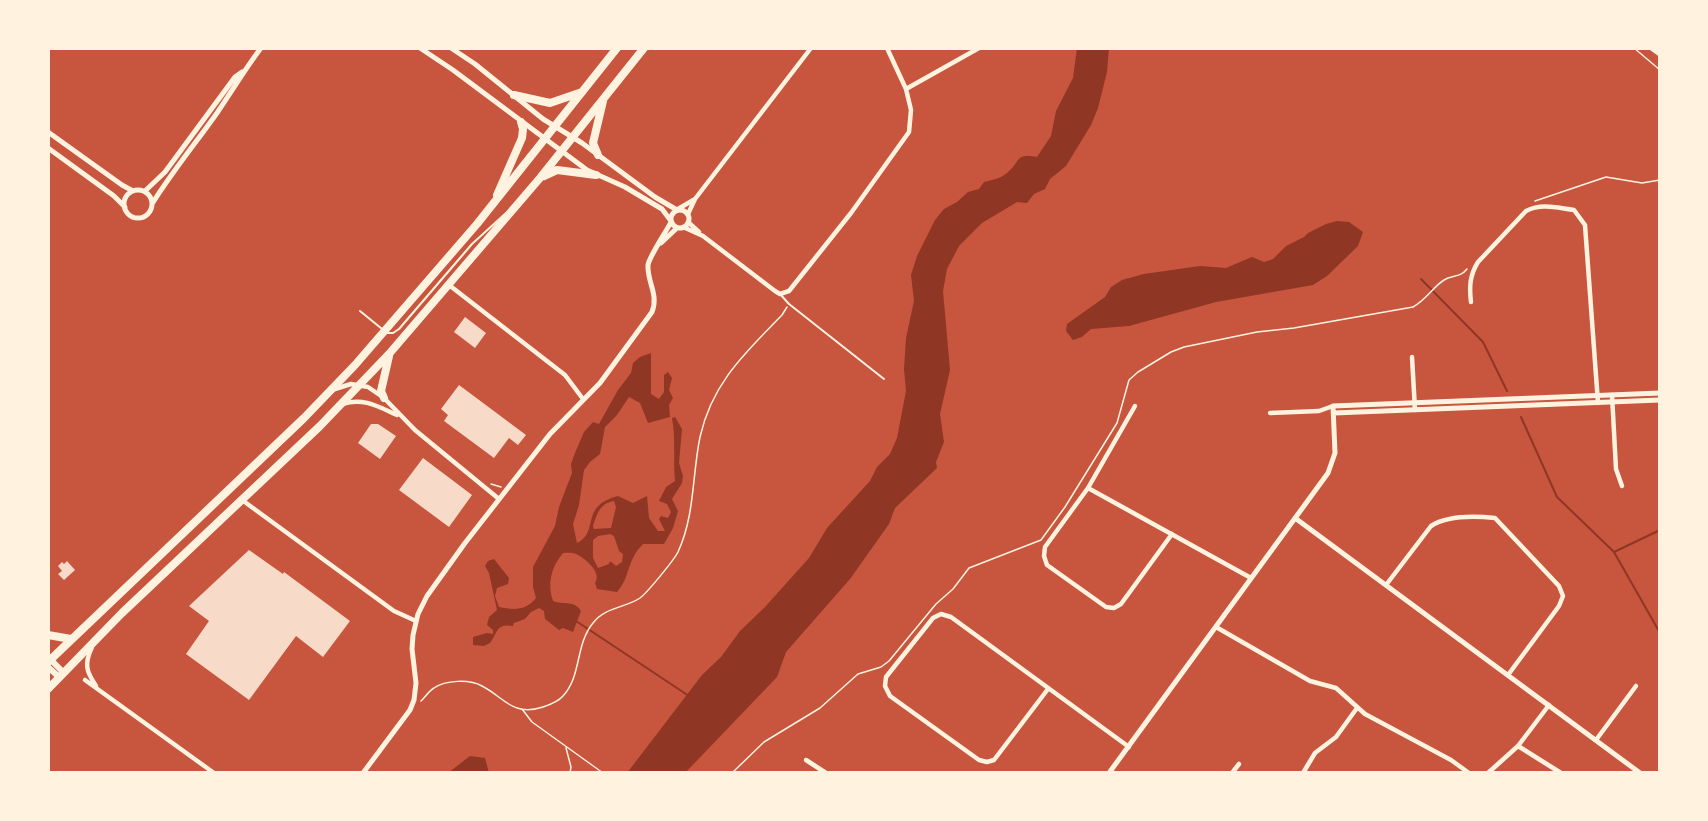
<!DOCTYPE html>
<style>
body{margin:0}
#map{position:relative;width:1708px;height:821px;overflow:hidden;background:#c8553d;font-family:"Libre Baskerville",serif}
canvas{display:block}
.frame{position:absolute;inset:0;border:50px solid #fff3e0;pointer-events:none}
</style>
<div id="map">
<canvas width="1708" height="821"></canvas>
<div class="frame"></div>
</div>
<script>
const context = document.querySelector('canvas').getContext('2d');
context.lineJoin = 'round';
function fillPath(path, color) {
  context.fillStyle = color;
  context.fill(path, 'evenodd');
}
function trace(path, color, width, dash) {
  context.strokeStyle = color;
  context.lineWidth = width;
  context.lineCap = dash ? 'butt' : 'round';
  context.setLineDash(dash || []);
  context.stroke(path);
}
const water = new Path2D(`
 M1077,48H1109L1107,72L1098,108L1091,125L1066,166L1050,179L1045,189L1034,194L1027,203L1017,202L982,223L959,246L947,269L943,291L950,370L940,414L944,442L936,462L937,468L895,508L889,524L850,579L786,652L777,677L685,773H627L702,675L721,657L740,631L765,607L809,558L827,528L870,481L877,467L890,454L897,438L906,391L904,369L906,338L914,301L911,275L917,256L935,220L944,209L957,202L968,192L979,189L984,182C992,180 1000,179 1007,173C1021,162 1014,153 1037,157L1051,136L1056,111L1073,78Z
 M1337,221L1349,222L1363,232L1358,246L1327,276L1313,285L1216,302L1129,326L1091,329L1082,337L1073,340L1066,331L1067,324L1105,297L1111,287L1122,280L1144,274L1200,266L1226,268L1252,257L1264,262L1273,259L1286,246L1304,237L1308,233L1326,224Z
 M651,353V394L659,399L664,392V375L668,372L672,378L669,390L673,398L669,405L670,417L648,423L640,403L629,397L617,415L605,427L600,454L590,462L584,470L579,505L573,524L577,543C600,532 579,506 618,496L633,503L647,496L649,518L658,531H665L659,519L661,516L668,518L671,512L667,504L659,501L666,487L675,481C673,460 676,439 672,418L675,417L682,429L679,463L683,476L682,483L672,499L678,511L673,528L664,544H643C626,561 631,576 617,592L597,589L595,583C602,573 587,560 578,555C573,552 568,553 563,553C551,567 547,584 553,601C564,605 574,600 581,611L573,632L563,628L559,630L545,619L544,611L539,608L531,612L525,619L514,623L513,626C496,623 498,632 490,643L484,646L473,645V637L487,633L493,634V630L487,625L489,617L497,610L489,573L485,566L488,561L494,559L509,578L508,584L497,588L495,596L499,607C513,610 526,611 536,598L533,587V567L555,526L559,507L572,473L571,464L575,453L584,432L593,422L599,424L618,390L631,373L633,363L640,357ZM614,501L616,507L611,528L594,529L593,526C597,514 600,503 614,501ZM610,534L614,536L619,551L623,554L622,562L616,566L610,561L609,564L598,568L593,558V540L598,536Z
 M470,756L485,758L489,773H448Z`);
const stream = new Path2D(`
 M1421,279L1483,342L1507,391
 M1521,417L1557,497L1614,552L1660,633
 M1614,552L1660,530
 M576,621L689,696`);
const building = new Path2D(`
 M465,317L486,333L475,348L454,332Z
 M459,385L526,435L518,445L509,438L494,458L444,421L448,415L441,409Z
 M371,424H378L396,436L380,459L358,443Z
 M423,458L472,495L449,527L399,490Z
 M249,550L283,574L284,572L350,621L323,657L296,636L249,700L186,654L209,621L189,606Z
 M67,561L75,570L64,580L58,574L62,571L58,566L62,562L64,564Z`);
const path = new Path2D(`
 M1634,48L1660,70
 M1535,201L1606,177L1642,183L1660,180
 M491,484L501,487
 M421,701C425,697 429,691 434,688C445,680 470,679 482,686C504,697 512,717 543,707C549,705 558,702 563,696C582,675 575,645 593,623C605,607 625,608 640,598C647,593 674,560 678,552C695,515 692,476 700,437C712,383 745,353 782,315L787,307
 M522,709L532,722L603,773
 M566,748L571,767L570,773
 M732,773L764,742L820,708L858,674L881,667L889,661L936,604L953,589L969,568L1041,540L1065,507L1117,423L1129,380L1138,372L1171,352L1184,347L1257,332L1294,328L1413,307C1427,299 1433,287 1444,280C1452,275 1460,278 1467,269`);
const service = new Path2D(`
 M780,294L789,304L884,379
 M360,311L387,333H393L399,329L472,244L506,213`);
const minor = new Path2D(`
 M906,89L979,48
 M678,209L695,199
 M688,214L695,199L811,48
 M688,222L699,232
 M683,227L703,236L775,291L780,294L789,291L851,213L909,132L911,110L906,89L887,48
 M449,285L565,375L583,399
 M1471,302C1469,286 1470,275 1478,262L1526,211C1542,203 1557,208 1574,210L1585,225L1598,403
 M1412,357L1415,410
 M335,389L351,384L368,387L384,398L415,430L499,499
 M1612,395L1616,469L1622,486
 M343,404C363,397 379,407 397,415
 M1135,406L1088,488L1045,547L1044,556L1047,565L1106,607L1114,608L1121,604L1172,534
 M1270,413L1319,411L1333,406
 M1088,488L1251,578
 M242,500L394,611L416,621
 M1386,585L1431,526C1448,515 1475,516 1495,518L1559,586L1563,596L1559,606L1508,675
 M1216,627L1310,681L1336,688L1365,714L1451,760L1469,773
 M92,647C84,664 86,671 96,686
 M85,680L214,773
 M1048,689L994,760L987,762L979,760L890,696L885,686L886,677L933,618L941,614L951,617L1129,747
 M1596,740L1636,686
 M1518,746L1561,773
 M806,760L826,773
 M1232,773L1239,764
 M1303,773L1315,753L1336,737L1357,708
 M1488,773L1518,746L1549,705`);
const tertiary = new Path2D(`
 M420,48L453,70L587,170L625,187L662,209L671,221
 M451,48L475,64L543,119L582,143L655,197L677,210
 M48,132L122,185L133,191
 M48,148L114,196L125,207
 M124 204a14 14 0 1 1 28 0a14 14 0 1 1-28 0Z
 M145,191L165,172L235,77L242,72
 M152,204C172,172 195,144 217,113C232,91 245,69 261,48
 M671 219a9 9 0 1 1 18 0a9 9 0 1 1-18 0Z
 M661,243L677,228
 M1334,413L1660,400
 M1295,518L1640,773
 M363,773L410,710L414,700L416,683L412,649L413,635L418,614L427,596L465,543L550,434L600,383L652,312C659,295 647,282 648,265C649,257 666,232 671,222
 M1109,773L1328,473L1335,453L1333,406L1660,393`);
const secondary = new Path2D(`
 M49,658L63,672
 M48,667L59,677`);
const primary = new Path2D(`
 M1653,48L1660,53`);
const trunk = new Path2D(`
 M514,95L550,103L582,92
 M598,155L593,143L603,101
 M544,176L557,170L596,175
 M497,195L522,138L523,129L521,122
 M384,398L381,391L389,356
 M48,635L71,639
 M48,662L304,418L355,365L477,224L617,48
 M48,689L122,613L320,426L389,354L540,178L644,48`);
fillPath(water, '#8f3625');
trace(stream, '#8f3625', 2);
fillPath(building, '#f7dbc8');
trace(path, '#fff3e0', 1.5);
trace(service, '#fff3e0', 2);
trace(minor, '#fff3e0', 4.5);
trace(tertiary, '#fff3e0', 5);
trace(secondary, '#fff3e0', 6);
trace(primary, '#fff3e0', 7);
trace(trunk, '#fff3e0', 8);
</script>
